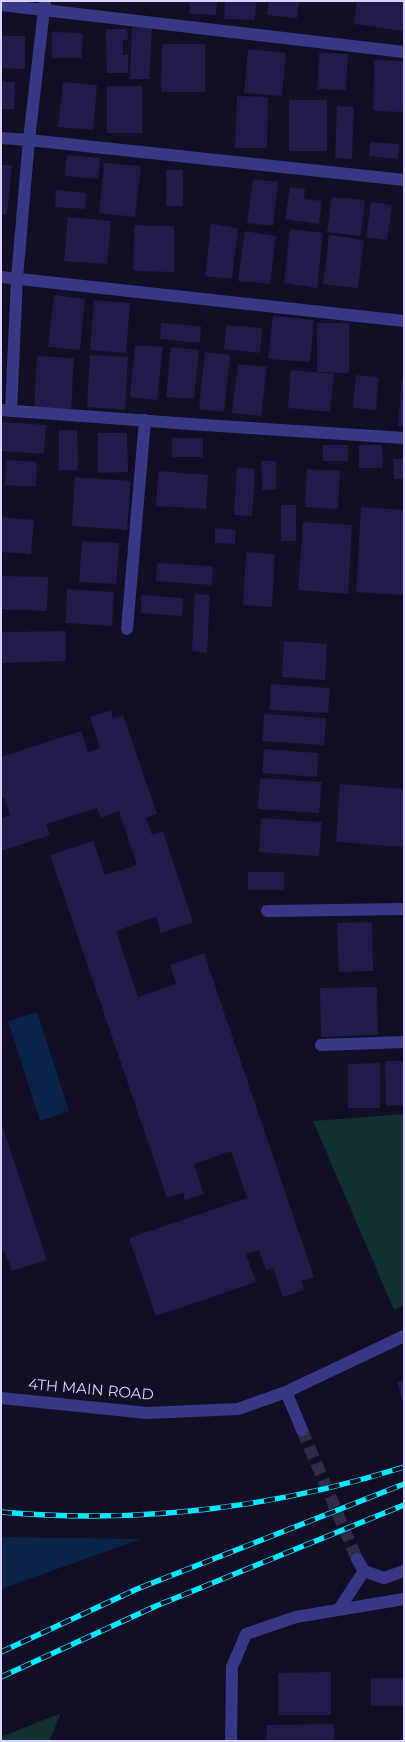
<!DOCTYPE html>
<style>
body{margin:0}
#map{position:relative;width:405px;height:1742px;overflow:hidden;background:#120e26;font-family:Montserrat,sans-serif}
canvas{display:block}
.frame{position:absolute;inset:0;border:2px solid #d8d4ff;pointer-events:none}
</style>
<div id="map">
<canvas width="405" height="1742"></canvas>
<div class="frame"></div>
</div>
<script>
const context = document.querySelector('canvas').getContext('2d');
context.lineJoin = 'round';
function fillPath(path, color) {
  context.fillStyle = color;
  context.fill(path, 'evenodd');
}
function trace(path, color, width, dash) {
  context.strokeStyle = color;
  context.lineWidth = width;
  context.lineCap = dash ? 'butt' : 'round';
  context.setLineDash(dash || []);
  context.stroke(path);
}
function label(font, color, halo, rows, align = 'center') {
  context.font = font + ' Montserrat,sans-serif';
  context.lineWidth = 5;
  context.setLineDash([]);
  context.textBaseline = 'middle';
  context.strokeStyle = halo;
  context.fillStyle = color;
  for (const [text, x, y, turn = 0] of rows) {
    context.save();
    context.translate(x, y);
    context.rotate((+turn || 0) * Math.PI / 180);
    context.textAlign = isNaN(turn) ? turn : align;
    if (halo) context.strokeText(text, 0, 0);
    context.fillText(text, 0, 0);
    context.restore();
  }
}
const green = new Path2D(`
 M404,1114V1305L394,1310L313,1121Z
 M61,1713L49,1741H1V1737Z`);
const water = new Path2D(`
 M37,1012L69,1111L40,1121L8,1021Z
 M1,1537L141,1539L1,1589Z`);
const building = new Path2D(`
 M190,1H217L216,15L189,14Z
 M225,1H256L255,20L224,19Z
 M269,1H299L297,18L267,15Z
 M357,1H404V31L354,24Z
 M132,27L152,28L149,79H130Z
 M106,29H127L128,40H123V55H128V73H107Z
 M52,32L83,33L82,58H52Z
 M1,36H25V69L1,68Z
 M162,44H205V92H161Z
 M248,49L286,53L282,96L244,93Z
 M319,53L348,54L346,90L317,89Z
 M374,60L404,61V112L373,111Z
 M1,81L15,82L14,109H1Z
 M63,82L97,85L93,130L58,127Z
 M107,86H142V133H107Z
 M237,96L268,97L267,148H235Z
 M289,100H327V151H289Z
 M337,106L354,107L352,159L335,158Z
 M370,142L399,144L398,159L369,156Z
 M67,155L100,158L98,179L65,176Z
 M104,163L141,166L135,217L99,213Z
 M1,165H12L7,215L1,214Z
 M166,170H183V206H166Z
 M253,179L278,182L273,226L247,223Z
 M290,187L305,189L304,199L322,201L319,224L285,219Z
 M56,190L86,193L85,209L55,207Z
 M332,197L365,200L361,236L327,232Z
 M371,202L392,205L387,240L366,237Z
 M68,217L111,221L107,264L64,261Z
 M211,224L238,228L232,279L205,276Z
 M134,225L174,226V272L133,271Z
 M290,229L323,233L317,288L284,283Z
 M245,231L276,236L270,284L238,281Z
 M329,235L364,240L358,288L323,284Z
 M54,295L85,299L80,350L48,347Z
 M94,300L130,303L126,353L90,350Z
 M273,316L314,320L310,362L268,359Z
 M161,323L201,326L200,343L160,339Z
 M317,323H349V373L317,372Z
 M226,325L262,328L260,353L224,349Z
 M135,345L163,347L157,400L130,397Z
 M171,347L199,350L194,399L166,397Z
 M205,352L230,355L224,412L199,409Z
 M90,355L128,357L125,410L87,407Z
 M37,356L74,358L71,411L34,409Z
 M238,364L267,367L261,416L232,413Z
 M291,370L334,374L330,412L288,408Z
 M356,375L379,377L376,410L353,408Z
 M402,378H404V426H398Z
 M1,422L46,425L44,454L1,451Z
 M59,430H77L78,470H59Z
 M98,433H127L128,472L98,473Z
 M172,438H203V457H172Z
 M323,445H348V461H323Z
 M359,445H382L383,468H359Z
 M393,459H404V479H394Z
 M7,460L37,462L36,487L5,485Z
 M261,461H276V489L262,490Z
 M237,467L255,469L252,516L234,515Z
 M307,469L340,471L338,509L305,507Z
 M158,471L208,475L206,509L156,506Z
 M75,477L131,481L127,530L72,526Z
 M281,505H296V541H281Z
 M361,507L404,510L403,595L356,592Z
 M1,517L34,520L31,554L1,552Z
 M303,522L352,525L348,594L298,590Z
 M215,528L236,530L235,544L215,543Z
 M82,541L119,543L116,584L79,582Z
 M246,552L275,554L272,607L243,605Z
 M157,563L213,566L212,585L156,581Z
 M1,576L48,577L47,611L1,609Z
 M67,589L114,592L112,626L66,623Z
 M195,594L210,595L207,653L192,651Z
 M141,595L183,598L182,616L141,613Z
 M66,631V661L1,663V632Z
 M284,641L327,644L325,680L282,677Z
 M271,684L330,688L328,713L269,710Z
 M111,710L113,718L123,715L157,814L146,818L152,835L163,831L193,922L161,933L156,917L116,931L138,997L176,984L170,965L204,953L314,1277L301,1281L304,1290L283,1297L273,1268L266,1270L259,1250L246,1254L256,1282L156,1316L129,1238L247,1198L231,1151L194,1164L204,1194L185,1200L183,1193L167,1198L50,855L93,841L105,875L137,865L119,811L101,818L97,808L46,824L50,835L1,851V818L10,815L4,797L1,798V757L81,731L88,752L100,748L90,717Z
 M264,714L326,718L324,745L262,741Z
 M264,749L318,753L317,777L262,773Z
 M260,778L322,782L319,813L258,809Z
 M340,784L404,789V847L336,842Z
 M261,818L322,822L319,856L259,852Z
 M248,872H284V890H248Z
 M372,922L373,971L339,972L337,923Z
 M377,987L378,1035L321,1037L320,988Z
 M385,1061H404V1105L386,1106Z
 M380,1063V1108H348V1064Z
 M1,1122L47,1260L12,1271L5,1252L1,1253Z
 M404,1380V1402H403L397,1382Z
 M331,1672V1715H278V1673Z
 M371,1678H404V1706H371Z
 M334,1724V1741H267V1725Z`);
const tertiaryTunnel = new Path2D(`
 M302,1430L357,1559`);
const minor = new Path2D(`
 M1,5L404,52
 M1,138L29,140L404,180
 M1,277L404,321
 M1,410L204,425L404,438
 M11,411L17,278L29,140L45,1
 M127,629L145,420
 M267,911L404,909
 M321,1045L404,1042
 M339,1609L364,1571
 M231,1741L232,1667L246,1634L296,1617L404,1599`);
const tertiary = new Path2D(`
 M286,1392L302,1430
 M1,1398L147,1413L238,1409L286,1392L404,1336
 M357,1559L364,1571L384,1578L404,1571`);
const rail = new Path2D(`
 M1,1512C137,1524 274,1508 404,1467
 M1,1652L137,1589L404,1484
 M1,1677L156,1606L404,1505`);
const streetNames = [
 ["4TH MAIN ROAD",91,1390,5]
];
fillPath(green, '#11302f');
fillPath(water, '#0b2349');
fillPath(building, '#221a48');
trace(tertiaryTunnel, '#302c47', 12, [12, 6]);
trace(minor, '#393887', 12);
trace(tertiary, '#393887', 12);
trace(rail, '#00ebff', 5.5);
trace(rail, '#120e26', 4, [11]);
label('15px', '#d8d4ff', '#120e26', streetNames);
</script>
